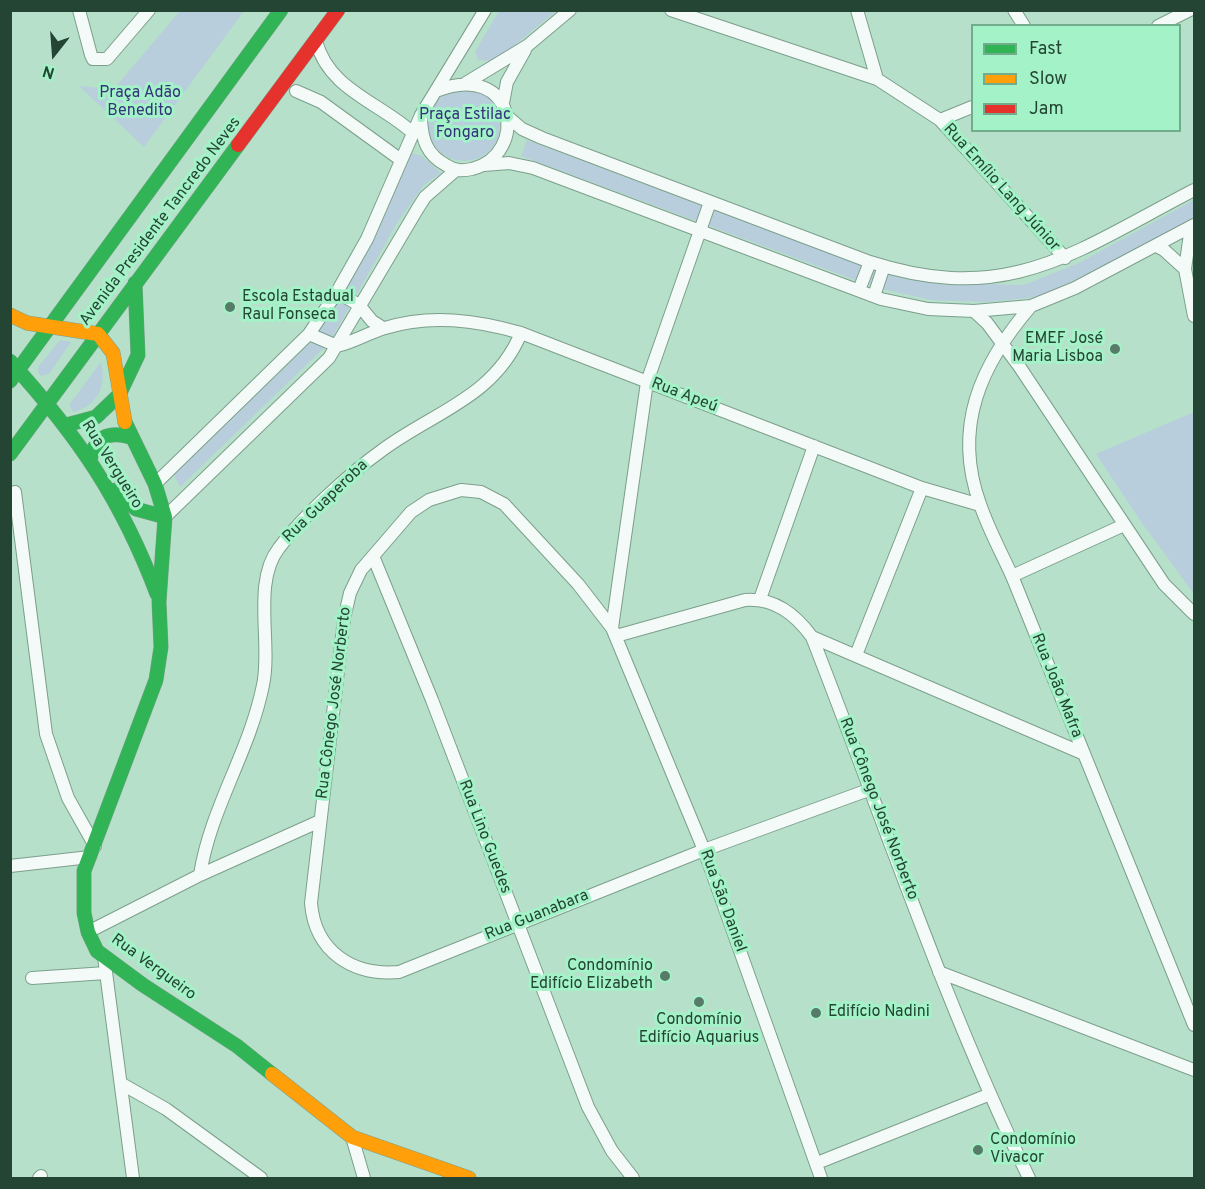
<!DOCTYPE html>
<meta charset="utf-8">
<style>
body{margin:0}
#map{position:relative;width:1205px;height:1189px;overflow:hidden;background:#b6e0c9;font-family:Overpass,sans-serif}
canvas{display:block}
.frame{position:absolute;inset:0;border:12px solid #244534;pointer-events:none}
.legend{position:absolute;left:971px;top:24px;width:210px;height:108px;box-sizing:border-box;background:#a4f2c7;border:2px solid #71ad8c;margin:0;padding:8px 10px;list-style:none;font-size:18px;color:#244534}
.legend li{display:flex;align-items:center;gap:12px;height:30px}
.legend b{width:30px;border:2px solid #71ad8c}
.north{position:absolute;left:24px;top:24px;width:60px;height:60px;-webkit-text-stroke:4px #a4f2c7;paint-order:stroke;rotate:197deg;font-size:16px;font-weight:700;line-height:24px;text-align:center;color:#244534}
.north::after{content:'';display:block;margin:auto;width:21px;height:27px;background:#244534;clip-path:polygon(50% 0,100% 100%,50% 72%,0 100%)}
</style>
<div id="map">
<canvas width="1205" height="1189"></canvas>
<div class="frame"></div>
<ul class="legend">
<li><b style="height:8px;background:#30b455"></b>Fast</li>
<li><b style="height:8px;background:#ff9f0a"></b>Slow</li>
<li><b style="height:8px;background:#e5322d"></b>Jam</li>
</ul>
<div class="north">N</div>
</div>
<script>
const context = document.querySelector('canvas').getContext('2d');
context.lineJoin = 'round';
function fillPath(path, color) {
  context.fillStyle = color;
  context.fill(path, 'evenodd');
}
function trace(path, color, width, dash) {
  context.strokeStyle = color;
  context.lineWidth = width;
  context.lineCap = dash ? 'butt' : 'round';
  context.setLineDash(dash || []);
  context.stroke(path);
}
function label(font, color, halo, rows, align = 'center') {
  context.font = font + ' Overpass,sans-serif';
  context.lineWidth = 6;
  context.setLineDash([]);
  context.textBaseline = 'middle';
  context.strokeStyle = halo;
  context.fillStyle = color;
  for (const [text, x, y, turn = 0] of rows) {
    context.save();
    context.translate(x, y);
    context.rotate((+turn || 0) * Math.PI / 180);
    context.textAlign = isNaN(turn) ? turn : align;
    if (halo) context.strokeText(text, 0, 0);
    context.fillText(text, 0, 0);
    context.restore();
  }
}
const green = new Path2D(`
 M180,11H244L144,147L79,86L99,88L117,85Z
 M499,11H556L496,61L478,60L475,52Z
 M428 125a36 36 0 1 1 72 0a36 36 0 1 1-72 0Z
 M527,140L879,272L933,283L1024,285L1079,263L1194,200V220L1060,291L1028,298L987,302L931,300L874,287L521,156Z
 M411,153L422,156L441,173L423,186L397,223L329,343L180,487L174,475L309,344L369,250Z
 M60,340L71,342L49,374L41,376L38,372V367Z
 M101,362C107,385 98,406 73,412L69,405Z
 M1194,412V594L1142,523L1096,454Z`);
const street = new Path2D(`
 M79,10L91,55L93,59H107L149,10
 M671,10L877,79L940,120L1065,258
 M857,10L877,79
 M1014,10L1024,26
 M1158,26L1190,10
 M316,41C329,90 379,102 413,133
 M466,83L527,46L570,10
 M296,91L321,102L401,160
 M503,103L507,82L525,50
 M508,117L522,129L542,138L870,262C1009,307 1076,251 1194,190
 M421,119C422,140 427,155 446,165C455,171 462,171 472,169C530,154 516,59 436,91
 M940,120L972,107
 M484,165L509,163L533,168L881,299L928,309L974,311L1031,306L1075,288L1194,225
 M1191,227L1185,269L1194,316
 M1156,246L1164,250L1185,269
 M859,290L870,262
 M337,292L359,305L372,321L383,328
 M874,296L884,266
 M1031,306C981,364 952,427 980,504C988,528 1001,552 1012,576L1194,1025
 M974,311L987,323L1019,366L1164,584L1194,614
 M309,334L337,346C354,342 368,333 385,328C430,314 476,320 521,333L922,488L980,505
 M155,484L309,334L337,292L367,239L421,115L485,10
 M15,492L46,734L68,798L95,846
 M165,517L329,358L418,208L425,197L456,170
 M373,556L432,700L588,1107L612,1151L633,1178
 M1012,576L1124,525
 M760,599L814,446
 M612,628L647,382L710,202
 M616,636L745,600C775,598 795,614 812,637C883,818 944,1003 1029,1178
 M812,637L1082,753
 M856,655L922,488
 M10,866L90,857
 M200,875C210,809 250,751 263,685C272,644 252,582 279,548C303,516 349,474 381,451C433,412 494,398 521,333
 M88,932L200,875L320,821
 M104,957L133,1178
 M939,972L1194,1070
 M32,978L106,973
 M122,1084L166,1109L261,1178
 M352,1137L364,1178
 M817,1163L988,1095
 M39,1178L41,1176
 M821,1178L704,850L612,628L578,584L504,504L481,492L461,490L429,500L411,512L361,570L350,593L344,619L311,903C315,952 353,976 399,972L704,850L871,789`);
const fast = new Path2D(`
 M10,361C78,436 121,499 157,594
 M10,381L281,10
 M119,395L138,355L135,283
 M125,422L155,484L165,517L159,602L161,647L156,680L84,871V913L88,932L97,951L143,985L237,1046L272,1074
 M66,425L96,417L119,395
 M10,454L238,145
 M90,460C95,437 108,431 130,437
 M115,490L136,509L165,517`);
const slow = new Path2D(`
 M10,315L27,323L98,334L113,353L125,422
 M272,1074L352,1137L469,1178`);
const jam = new Path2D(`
 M238,145L338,10`);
const markers = [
 [230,307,6,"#577b68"],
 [1115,349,6,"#577b68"],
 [665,976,6,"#577b68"],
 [699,1002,6,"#577b68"],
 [816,1013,6,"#577b68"],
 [978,1150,6,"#577b68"]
];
const parkNames = [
 ["Praça Adão",140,94],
 ["Benedito",140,112],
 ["Praça Estilac",465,116],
 ["Fongaro",465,134]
];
const streetNames = [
 ["Rua Emílio Lang Júnior",1001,188,48],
 ["Avenida Presidente Tancredo Neves",161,222,-53],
 ["Rua Apeú",684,396,21],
 ["Rua Vergueiro",111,465,58],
 ["Rua Guaperoba",326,502,-44],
 ["Rua João Mafra",1056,686,68],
 ["Rua Cônego José Norberto",335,703,-83],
 ["Rua Cônego José Norberto",878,809,69],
 ["Rua Lino Guedes",484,837,69],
 ["Rua São Daniel",722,901,70],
 ["Rua Guanabara",537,916,-22],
 ["Rua Vergueiro",153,968,36]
];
const poiNames = [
 ["Escola Estadual",242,298],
 ["Raul Fonseca",242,316],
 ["EMEF José",1103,340,"right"],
 ["Maria Lisboa",1103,358,"right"],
 ["Condomínio",653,967,"right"],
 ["Edifício Elizabeth",653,985,"right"],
 ["Edifício Nadini",828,1013],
 ["Condomínio",699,1021,"center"],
 ["Edifício Aquarius",699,1039,"center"],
 ["Condomínio",990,1141],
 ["Vivacor",990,1159]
];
fillPath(green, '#b8cedc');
trace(street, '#7c9f8c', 14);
trace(fast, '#7c9f8c', 15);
trace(slow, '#7c9f8c', 15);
trace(jam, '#7c9f8c', 15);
trace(street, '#f4faf7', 12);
trace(fast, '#30b455', 14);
trace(slow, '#ff9f0a', 14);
trace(jam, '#e5322d', 14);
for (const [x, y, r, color] of markers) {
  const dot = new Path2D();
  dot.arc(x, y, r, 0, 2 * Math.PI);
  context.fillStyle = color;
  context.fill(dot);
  trace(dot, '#a4f2c7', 2);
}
label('16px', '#34337a', '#a4f2c7', parkNames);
label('16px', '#244534', '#a4f2c7', streetNames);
label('16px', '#244534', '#a4f2c7', poiNames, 'left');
</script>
